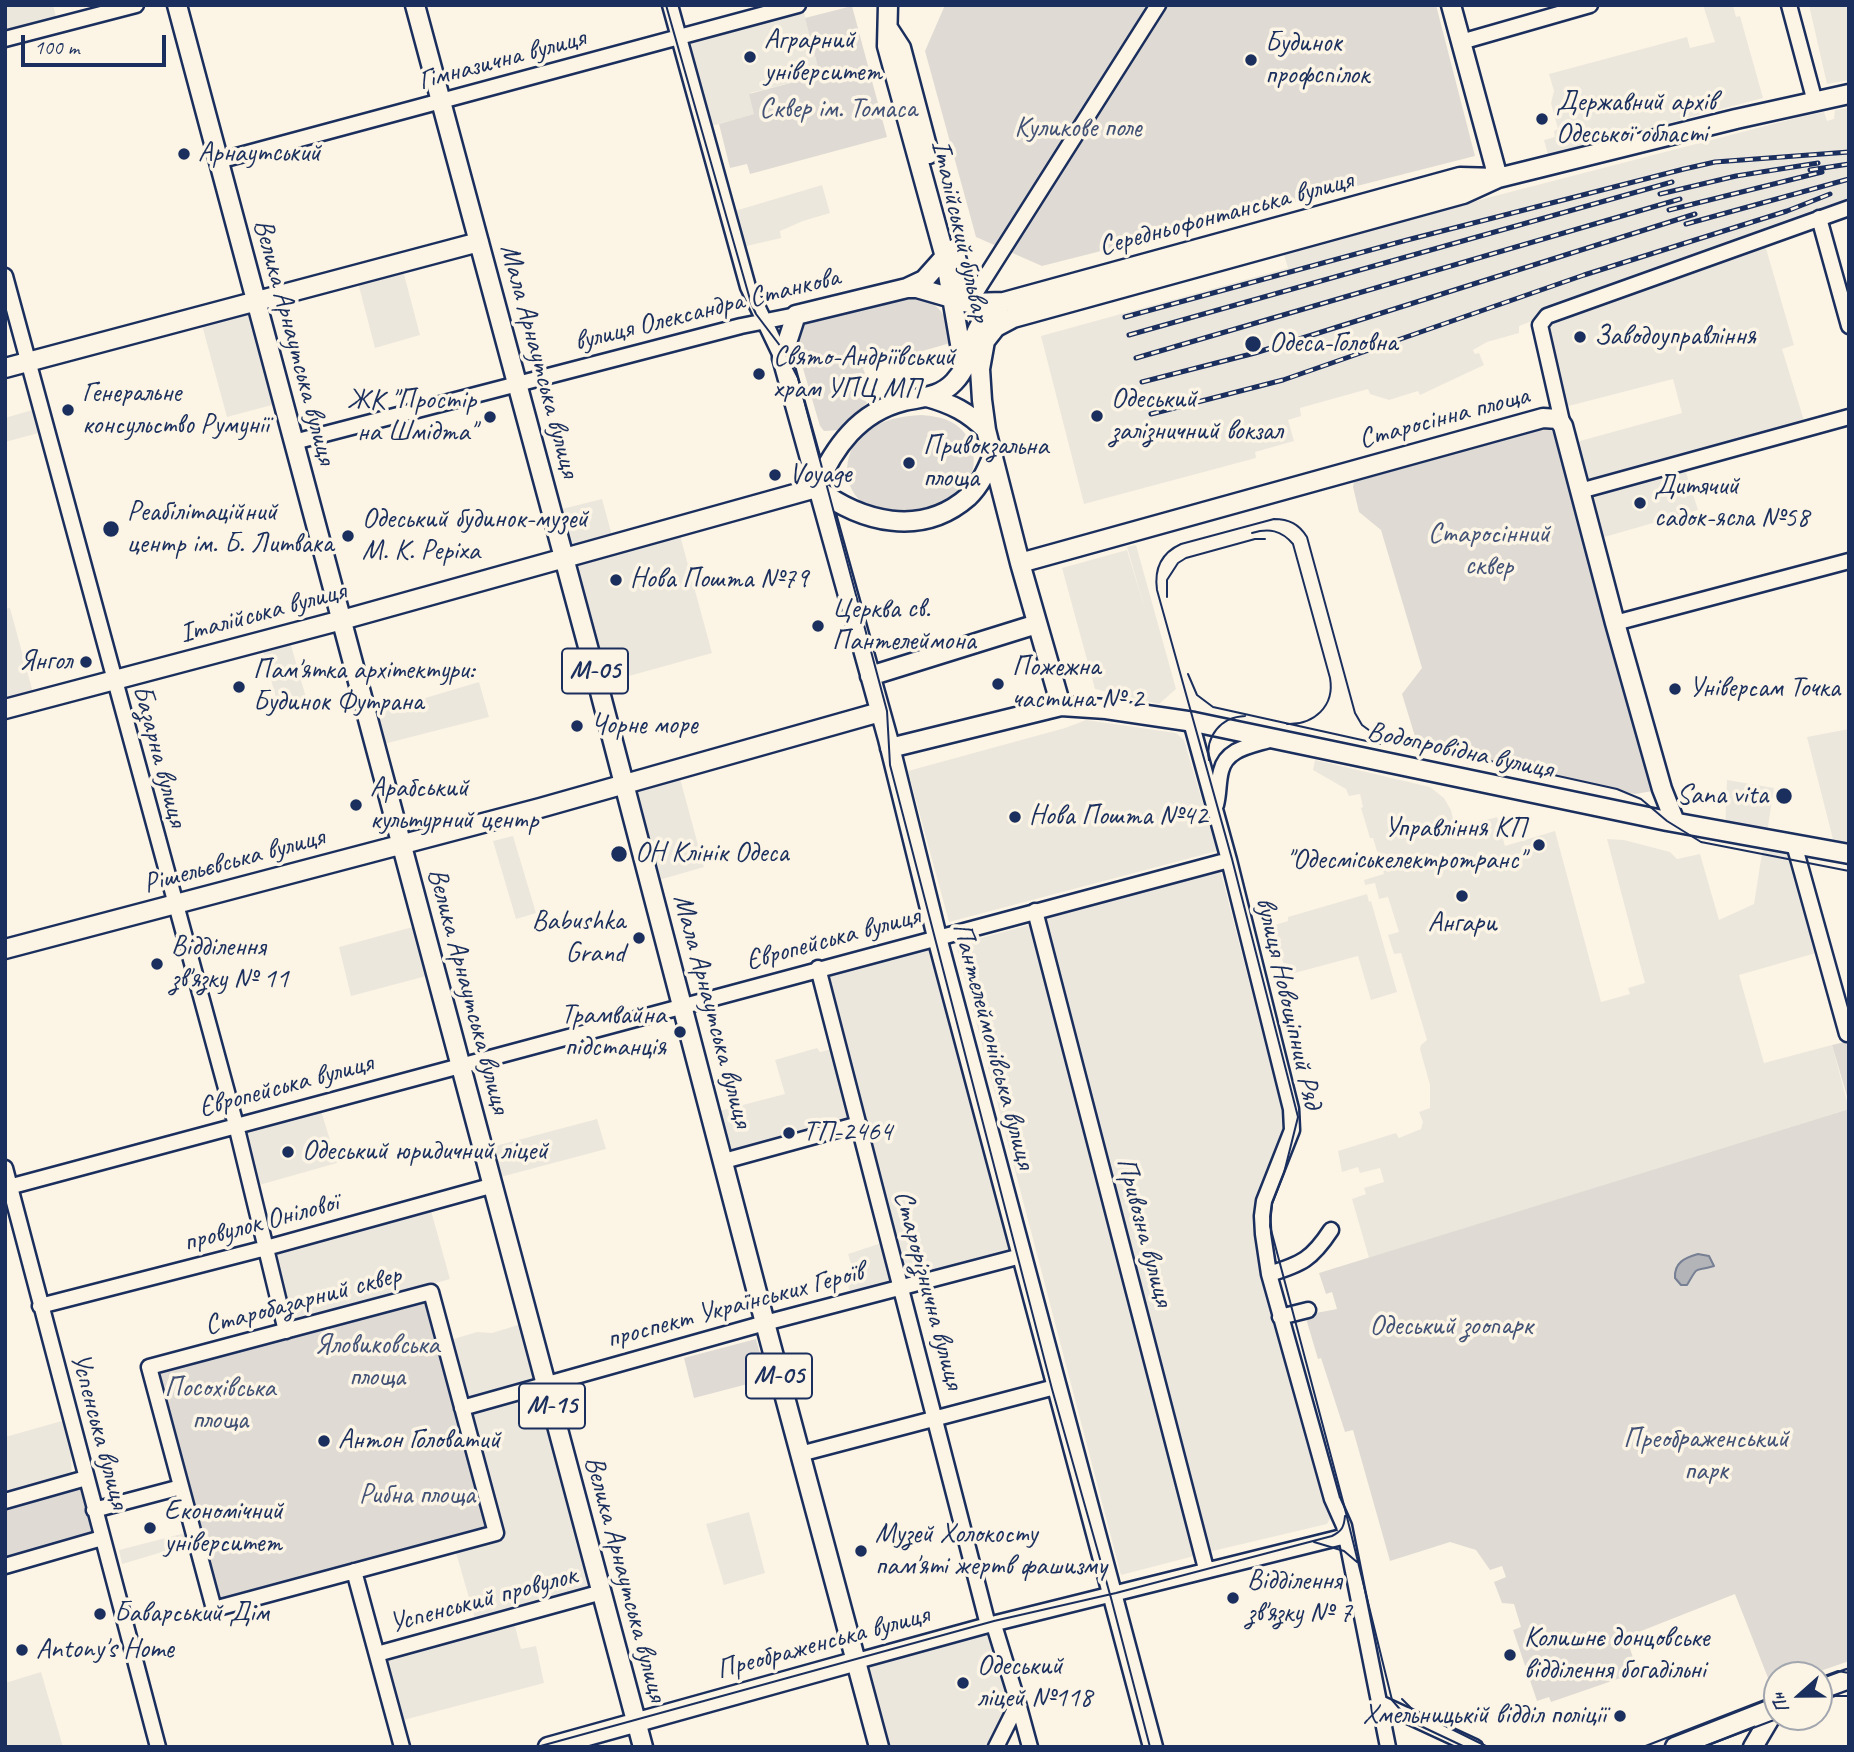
<!DOCTYPE html>
<meta charset="utf-8">
<style>
body{margin:0}
#map{position:relative;width:1854px;height:1752px;overflow:hidden;background:#fcf5e5;font-family:Caveat,sans-serif}
canvas{display:block}
.frame{position:absolute;inset:0;border:7px solid #1b2f5e;pointer-events:none}
.north{position:absolute;left:1763px;top:1661px;width:70px;height:70px;box-sizing:border-box;background:#fcf5e5;border:2px solid #a2a6af;border-radius:50%;rotate:249deg;font-size:19px;font-weight:700;line-height:28px;text-align:center;color:#1b2f5e}
.north::after{content:'';display:block;margin:auto;width:24px;height:32px;background:#1b2f5e;clip-path:polygon(50% 0,100% 100%,50% 72%,0 100%)}
.scale{position:absolute;left:21px;top:35px;width:145px;height:32px;box-sizing:border-box;border:4px solid #1b2f5e;border-top:0;padding-left:9px;font-size:21px;line-height:24px;white-space:nowrap;color:#1b2f5e;-webkit-text-stroke:5px #fcf5e5;paint-order:stroke}
</style>
<div id="map">
<canvas width="1854" height="1752"></canvas>
<div class="frame"></div>
<div class="north">Пн</div>
<div class="scale">100 m</div>
</div>
<script>
const context = document.querySelector('canvas').getContext('2d');
context.lineJoin = 'round';
function fillPath(path, color) {
  context.fillStyle = color;
  context.fill(path, 'evenodd');
}
function trace(path, color, width, dash) {
  context.strokeStyle = color;
  context.lineWidth = width;
  context.lineCap = dash ? 'butt' : 'round';
  context.setLineDash(dash || []);
  context.stroke(path);
}
function label(font, color, halo, rows, align = 'center') {
  context.font = font + ' Caveat,sans-serif';
  context.lineWidth = 7;
  context.setLineDash([]);
  context.textBaseline = 'middle';
  context.strokeStyle = halo;
  context.fillStyle = color;
  for (const [text, x, y, turn = 0] of rows) {
    context.save();
    context.translate(x, y);
    context.rotate((+turn || 0) * Math.PI / 180);
    context.textAlign = isNaN(turn) ? turn : align;
    if (halo) context.strokeText(text, 0, 0);
    context.fillText(text, 0, 0);
    context.restore();
  }
}
const built = new Path2D(`
 M5,5H53L58,24L5,39Z
 M802,5L820,75L750,93L755,114L704,128L678,38Z
 M1703,5H1733L1736,17L1740,16L1763,98L1548,155L1544,140L1555,137L1554,131L1558,129L1551,103L1554,91L1549,74L1687,37L1690,48L1715,42Z
 M1809,5H1849V80L1827,84Z
 M1849,108V200L1519,326V333L1487,342L1473,350L1475,354L1479,353L1484,365L1420,395L1418,391L1389,400L1370,394L1368,389L1300,408L1301,416L1288,420L1294,441L1255,452L1256,458L1084,504L1041,336L1288,268L1284,255L1487,198L1804,116L1824,112L1827,121L1834,119L1835,110Z
 M822,185L830,213L803,221L780,231L781,238L738,248L728,213Z
 M1763,238L1794,345L1782,349L1806,427L1581,489L1569,444L1682,413L1673,379L1561,408L1546,319Z
 M401,263L420,335L375,348L356,275Z
 M255,299L283,402L227,417L199,314Z
 M39,408L46,431L5,442V418Z
 M1683,463L1698,510L1594,540L1581,491Z
 M602,499L614,543L565,556L554,511Z
 M678,528L712,653L600,684L567,559Z
 M1136,545L1176,689L1159,704L1095,689L1062,568L1127,550L1146,613L1127,547Z
 M10,608L35,700L5,707V609Z
 M288,635L307,701L279,709L261,643Z
 M479,682L489,717L376,746L368,715Z
 M1086,720L1176,733L1184,740L1217,851L949,922L908,771L1065,728Z
 M1849,729V853L1836,851L1807,737Z
 M1315,760L1430,787L1444,798L1451,810L1455,828L1497,817L1505,846L1555,831L1601,1002L1630,994L1628,988L1645,983L1607,839L1624,840L1670,852L1677,859L1700,854L1719,920L1754,904L1764,840L1793,845L1823,951L1739,975L1764,1063L1832,1045L1849,1109L1369,1258L1352,1199L1366,1194L1364,1188L1384,1182L1380,1168L1360,1173L1358,1167L1342,1172L1338,1151L1396,1133L1399,1138L1421,1129L1423,1122L1419,1112L1430,1108V1085L1420,1049L1421,1045L1427,1040L1401,953L1394,954L1388,935L1399,932L1388,897L1379,899L1375,883L1365,885L1364,880L1384,874L1373,838H1370L1361,808L1363,807L1360,794L1349,796L1346,789L1313,770Z
 M678,771L704,867L652,882L626,787Z
 M1727,780L1774,788L1766,839L1725,831Z
 M513,836L536,913L516,919L493,841Z
 M1220,869L1285,1121L1256,1198L1255,1240L1333,1513L1327,1524L1204,1553L1043,917Z
 M1367,894L1369,902L1371,901L1397,992L1371,1000L1358,956L1287,975L1272,926L1288,921V917Z
 M1032,924L1198,1555L1121,1575L956,945Z
 M420,925L434,974L351,996L339,947Z
 M936,938L1019,1253L903,1285L818,968Z
 M817,1048L820,1052L837,1048L857,1123L726,1159L712,1113L785,1094L775,1060Z
 M319,1104L337,1163L252,1187L236,1125Z
 M597,1119L606,1149L493,1179L484,1149Z
 M428,1200L450,1279L287,1324L267,1243Z
 M888,1241L900,1286L852,1298L844,1272L853,1269L848,1254Z
 M528,1322L601,1592L477,1626L455,1549L447,1341L477,1332L492,1333Z
 M69,1419L72,1477L5,1502V1437Z
 M749,1512L765,1573L724,1585L706,1524Z
 M193,1531L196,1542L122,1564L119,1550Z
 M513,1619L521,1649L536,1646L544,1683L396,1722L378,1656Z
 M994,1626L1017,1702L995,1747H880L858,1662Z
 M41,1672L63,1747H5V1683Z`);
const green = new Path2D(`
 M945,5H1436L1475,156L1042,266L976,237L925,51Z
 M852,6L887,137L750,174L747,164L730,168L719,124L754,114L749,94L820,75L805,18Z
 M901,295C938,300 944,308 954,342L863,368L865,374L843,379L845,392L856,389L867,403L840,430L824,431L820,426L796,345C798,337 799,331 805,325C821,310 878,301 901,295Z
 M922,415C932,416 943,417 953,423C962,428 969,437 972,447C986,500 914,522 875,509C840,497 839,452 866,432C883,419 901,416 922,415Z
 M1543,429H1549L1559,437L1653,791L1635,794L1417,743L1402,694L1422,668L1381,530L1359,512L1353,487L1354,482Z
 M1849,1041V1103L1832,1045Z
 M1849,1109V1661L1809,1675H1777V1686L1772,1688L1735,1594L1626,1637L1638,1672L1551,1702L1549,1697L1537,1701L1513,1630L1521,1627L1514,1604L1502,1603L1494,1582L1506,1577L1502,1566L1490,1570L1476,1550L1450,1542L1390,1561L1353,1430L1345,1432L1321,1358L1318,1359L1305,1315L1337,1309L1332,1292L1326,1294L1319,1273Z
 M431,1292L496,1533L214,1609L149,1367Z
 M756,1339L767,1379L694,1398L684,1358Z
 M85,1485L99,1533L5,1559V1507Z`);
const water = new Path2D(`
 M1698,1254L1709,1256L1714,1266C1693,1273 1700,1263 1687,1285H1681L1675,1278C1674,1263 1684,1258 1698,1254Z`);
const minor = new Path2D(`
 M670,5L748,287L782,358
 M1789,5L1815,102
 M5,39L136,5
 M1461,42L1590,5
 M218,161L798,5
 M1819,218L1849,326
 M5,276L236,1125L286,1331
 M969,303L1158,5
 M1563,426L1540,325L1547,316L1849,208
 M294,442L741,326L796,315
 M1580,491L1849,417
 M1615,623L1849,561
 M1191,722L1229,860L1291,1109L1292,1130L1264,1201L1262,1216L1263,1234L1269,1274L1332,1499L1344,1526L1388,1747
 M1216,805C1219,794 1218,782 1221,771C1226,749 1250,746 1269,740
 M1794,844L1847,1034
 M1035,911L1205,1565
 M818,968L988,1625H994L1018,1703L996,1747
 M724,1161L859,1124
 M5,1168L158,1747
 M5,1188L1229,860
 M1269,1274C1302,1264 1312,1259 1331,1230
 M431,1292L496,1533L214,1609L149,1367Z
 M40,1306L266,1248L494,1185
 M1280,1317L1308,1310
 M462,1408L765,1323L1021,1256
 M800,1454L1055,1387
 M5,1501L86,1478
 M94,1510L181,1487
 M5,1566L102,1538
 M354,1571L402,1747
 M377,1654L602,1592
 M857,1661L988,1625L1346,1536
 M1018,1703L1030,1747
 M1380,1703L1475,1747`);
const major = new Path2D(`
 M177,5L643,1747
 M415,5L594,669L765,1323L879,1747
 M888,5L887,46L945,257L964,367
 M1451,5L1498,178
 M888,28L901,48L929,154
 M954,249L964,290L978,304
 M907,288L924,280L949,252
 M5,368L479,242
 M927,397C952,404 968,412 986,430
 M816,488C834,447 859,412 904,401C923,397 940,397 954,382C979,356 962,329 1003,303
 M816,488C861,522 921,538 968,497C980,486 987,470 993,455
 M1020,563L1543,418L1558,419L1563,426L1615,623L1662,789L1675,822
 M870,676L1037,624
 M1061,706L1020,563L986,430L982,400L980,369L985,341L996,327L1013,318L1463,194L1498,178L1736,119L1849,94
 M5,709L342,620L816,488
 M890,748L1061,706L1106,709L1194,722L1667,821L1849,854
 M5,949L540,808L880,712
 M1819,1690L1849,1679
 M548,1747L857,1661
 M1153,1747L939,945L888,739L782,358L796,315L907,288H917L969,303L1004,302L1460,177L1498,178
 M1675,1747L1777,1707
 M1753,1747L1776,1708`);
const tram = new Path2D(`
 M666,5L751,303L756,314L784,351L798,378L887,711L890,765L1052,1389L1111,1598L1150,1747
 M1252,533C1269,528 1281,530 1293,544L1330,678C1335,706 1314,725 1287,724
 M1167,597V580L1178,563L1186,558L1255,539H1265
 M1188,674L1197,695L1213,707L1380,744
 M1209,760C1205,736 1221,717 1245,716
 M1314,1542L1344,1551L1357,1562
 M1819,1678L1838,1671L1849,1673
 M1402,1699L1413,1710L1488,1747
 M1819,1702L1835,1696H1849
 M537,1747L994,1621L1116,1593L1332,1536C1342,1531 1344,1527 1345,1516
 M1465,1747L1410,1721L1392,1700L1345,1509L1270,1226L1272,1204L1284,1173L1298,1117L1232,859L1157,590C1154,569 1161,553 1181,544L1274,519C1289,519 1299,524 1307,537L1355,713L1362,725L1377,736L1617,789L1641,799L1667,821L1701,842L1849,871
 M1643,1747L1777,1695
 M1703,1747L1782,1717`);
const rail = new Path2D(`
 M1810,170L1849,164
 M1660,194L1736,176L1818,163
 M1669,210L1822,172
 M1686,224L1849,179
 M1125,317L1407,240L1684,169L1715,162L1849,152
 M1129,335L1672,182
 M1136,358L1680,199
 M1142,382L1255,353L1695,214
 M1151,414L1283,380L1584,275L1787,211L1830,194`);
const markers = [
 [750,57,7,"#1b2f5e"],
 [1251,60,7,"#1b2f5e"],
 [1542,119,7,"#1b2f5e"],
 [184,154,7,"#1b2f5e"],
 [1580,337,7,"#1b2f5e"],
 [1253,344,9,"#1b2f5e"],
 [759,374,7,"#1b2f5e"],
 [68,410,7,"#1b2f5e"],
 [1097,416,7,"#1b2f5e"],
 [490,417,7,"#1b2f5e"],
 [909,463,7,"#1b2f5e"],
 [775,475,7,"#1b2f5e"],
 [1640,503,7,"#1b2f5e"],
 [111,529,9,"#1b2f5e"],
 [348,536,7,"#1b2f5e"],
 [616,580,7,"#1b2f5e"],
 [818,626,7,"#1b2f5e"],
 [86,662,7,"#1b2f5e"],
 [998,684,7,"#1b2f5e"],
 [239,687,7,"#1b2f5e"],
 [1675,689,7,"#1b2f5e"],
 [577,726,7,"#1b2f5e"],
 [1784,796,9,"#1b2f5e"],
 [356,805,7,"#1b2f5e"],
 [1015,817,7,"#1b2f5e"],
 [1539,845,7,"#1b2f5e"],
 [619,854,9,"#1b2f5e"],
 [1462,896,7,"#1b2f5e"],
 [639,938,7,"#1b2f5e"],
 [157,964,7,"#1b2f5e"],
 [680,1032,7,"#1b2f5e"],
 [789,1133,7,"#1b2f5e"],
 [288,1152,7,"#1b2f5e"],
 [324,1441,7,"#1b2f5e"],
 [150,1528,7,"#1b2f5e"],
 [861,1551,7,"#1b2f5e"],
 [1233,1598,7,"#1b2f5e"],
 [100,1614,7,"#1b2f5e"],
 [22,1650,7,"#1b2f5e"],
 [1510,1655,7,"#1b2f5e"],
 [963,1683,7,"#1b2f5e"],
 [1620,1716,7,"#1b2f5e"]
];
const shields = [
 [595,671,66],
 [779,1376,66],
 [552,1406,66]
];
const shieldNames = [
 ["М-05",595,671],
 ["М-05",779,1376],
 ["М-15",552,1406]
];
const poiNames = [
 ["Аграрний",764,41],
 ["університет",764,73],
 ["Будинок",1265,44],
 ["профспілок",1265,76],
 ["Державний архів",1556,103],
 ["Одеської області",1556,135],
 ["Арнаутський",198,154],
 ["Заводоуправління",1594,337],
 ["Одеса-Головна",1269,344],
 ["Свято-Андріївський",773,358],
 ["храм УПЦ МП",773,390],
 ["Генеральне",82,394],
 ["консульство Румунії",82,426],
 ["Одеський",1111,400],
 ["залізничний вокзал",1111,432],
 ["ЖК \"Простір",476,401,"right"],
 ["на Шмідта\"",476,433,"right"],
 ["Привокзальна",923,447],
 ["площа",923,479],
 ["Voyage",789,475],
 ["Дитячий",1654,487],
 ["садок-ясла №58",1654,519],
 ["Реабілітаційний",127,513],
 ["центр ім. Б. Литвака",127,545],
 ["Одеський будинок-музей",362,520],
 ["М. К. Реріха",362,552],
 ["Нова Пошта №79",630,580],
 ["Церква св.",832,610],
 ["Пантелеймона",832,642],
 ["Янгол",72,662,"right"],
 ["Пожежна",1012,668],
 ["частина № 2",1012,700],
 ["Пам'ятка архітектури:",253,671],
 ["Будинок Футрана",253,703],
 ["Універсам Точка",1689,689],
 ["Чорне море",591,726],
 ["Арабський",370,789],
 ["культурний центр",370,821],
 ["Sana vita",1768,796,"right"],
 ["Нова Пошта №42",1029,817],
 ["Управління КП",1525,829,"right"],
 ["\"Одесміськелектротранс\"",1525,861,"right"],
 ["ОН Клінік Одеса",635,854],
 ["Babushka",625,922,"right"],
 ["Grand",625,954,"right"],
 ["Ангари",1462,924,"center"],
 ["Відділення",171,948],
 ["зв'язку № 11",171,980],
 ["Трамвайна",666,1016,"right"],
 ["підстанція",666,1048,"right"],
 ["ТП-2464",803,1133],
 ["Одеський юридичний ліцей",302,1152],
 ["Антон Головатий",338,1441],
 ["Економічний",164,1512],
 ["університет",164,1544],
 ["Музей Холокосту",875,1535],
 ["пам'яті жертв фашизму",875,1567],
 ["Відділення",1247,1582],
 ["зв'язку № 7",1247,1614],
 ["Баварський Дім",114,1614],
 ["Колишнє донцовське",1524,1639],
 ["відділення богадільні",1524,1671],
 ["Antony's Home",36,1650],
 ["Одеський",977,1667],
 ["ліцей №118",977,1699],
 ["Хмельницькій відділ поліції",1606,1716,"right"]
];
const streetNames = [
 ["Гімназична вулиця",502,60,-15],
 ["Середньофонтанська вулиця",1226,214,-15],
 ["Італійський бульвар",960,231,77],
 ["вулиця Олександра Станкова",707,310,-14],
 ["Велика Арнаутська вулиця",294,342,75],
 ["Мала Арнаутська вулиця",539,361,75],
 ["Старосінна площа",1444,418,-15],
 ["Італійська вулиця",263,613,-15],
 ["Водопровідна вулиця",1460,751,12],
 ["Базарна вулиця",159,756,75],
 ["Рішельєвська вулиця",234,861,-15],
 ["Європейська вулиця",833,939,-15],
 ["Велика Арнаутська вулиця",468,991,75],
 ["вулиця Новощіпний Ряд",1288,1003,77],
 ["Мала Арнаутська вулиця",712,1011,75],
 ["Пантелеймонівська вулиця",993,1046,75],
 ["Європейська вулиця",286,1086,-15],
 ["провулок Онілової",261,1223,-15],
 ["Привозна вулиця",1144,1232,75],
 ["Старорізнична вулиця",928,1290,75],
 ["Старобазарний сквер",303,1301,-15],
 ["проспект Українських Героїв",735,1306,-15],
 ["Успенська вулиця",99,1431,75],
 ["Велика Арнаутська вулиця",625,1579,75],
 ["Успенський провулок",483,1600,-15],
 ["Преображенська вулиця",823,1643,-15]
];
const parkNames = [
 ["Сквер ім. Томаса",838,110],
 ["Куликове поле",1078,129],
 ["Старосінний",1489,535],
 ["сквер",1489,567],
 ["Одеський зоопарк",1451,1327],
 ["Яловиковська",377,1346],
 ["площа",377,1378],
 ["Посохівська",220,1389],
 ["площа",220,1421],
 ["Преображенський",1706,1440],
 ["парк",1706,1472],
 ["Рибна площа",417,1496]
];
fillPath(built, '#ece7dc');
fillPath(green, '#dfdbd4');
fillPath(water, '#b2b4b8');
trace(water, '#767f94', 2);
trace(minor, '#1b2f5e', 19);
trace(major, '#1b2f5e', 23);
trace(minor, '#fcf5e5', 14);
trace(major, '#fcf5e5', 18);
trace(tram, '#1b2f5e', 2);
trace(rail, '#1b2f5e', 5);
trace(rail, '#fcf5e5', 2.5, [8]);
for (const [x, y, r, color] of markers) {
  const dot = new Path2D();
  dot.arc(x, y, r, 0, 2 * Math.PI);
  context.fillStyle = color;
  context.fill(dot);
  trace(dot, '#fcf5e5', 2.5);
}
for (const [x, y, w] of shields) {
  const box = new Path2D();
  box.roundRect(x - w / 2, y - 22.5, w, 45, 5);
  context.fillStyle = '#fcf5e5';
  context.fill(box);
  trace(box, '#1b2f5e', 2);
}
label('bold 26px', '#1b2f5e', null, shieldNames);
label('28px', '#1b2f5e', '#fcf5e5', poiNames, 'left');
label('28px', '#1b2f5e', '#fcf5e5', streetNames);
label('28px', '#425176', '#fcf5e5', parkNames);
</script>
